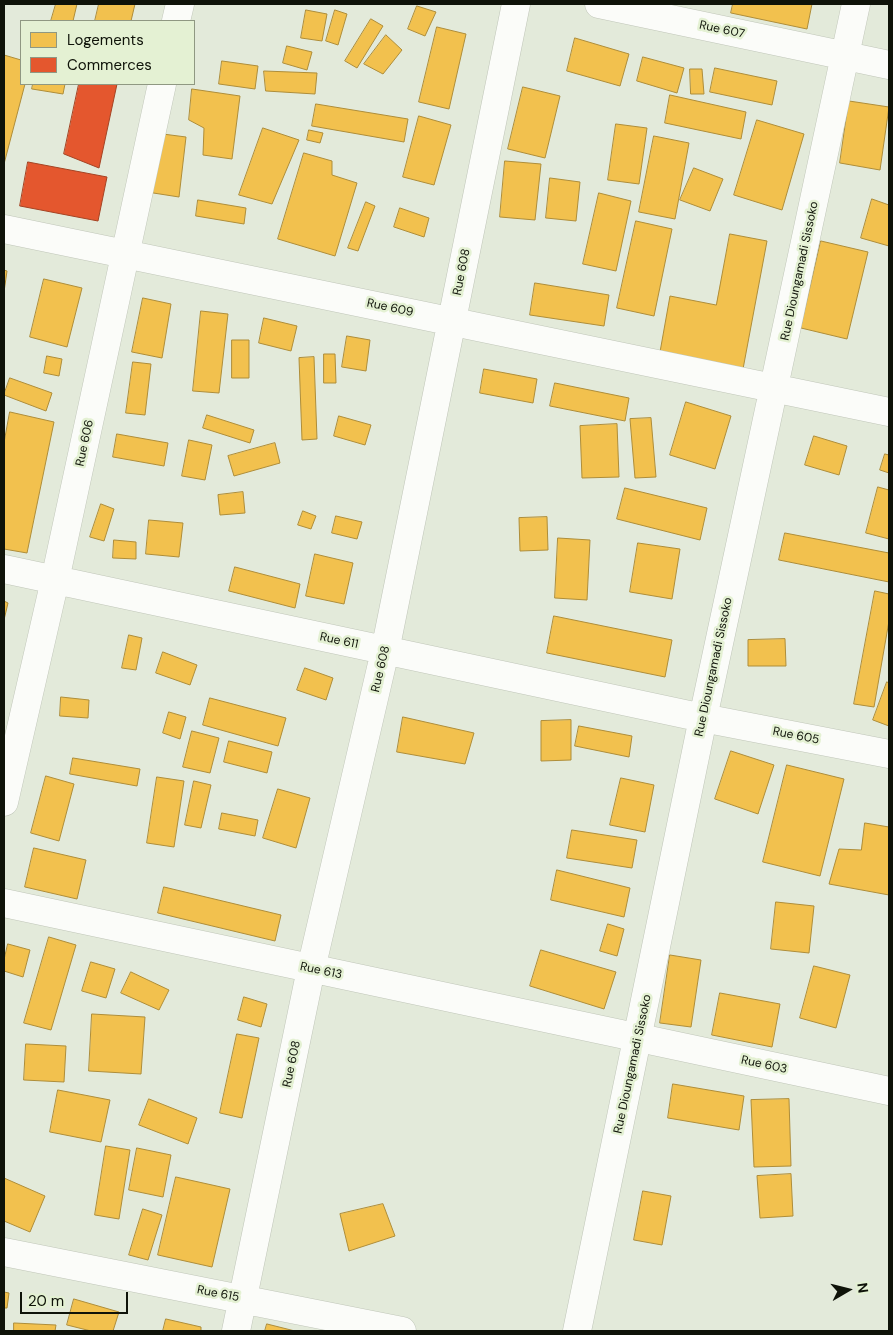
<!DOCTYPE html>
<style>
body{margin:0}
#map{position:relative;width:893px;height:1335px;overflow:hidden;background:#e3eada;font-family:"DM Sans",sans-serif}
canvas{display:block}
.frame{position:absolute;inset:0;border:5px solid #0f1309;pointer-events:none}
.legend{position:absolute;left:20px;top:20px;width:175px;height:65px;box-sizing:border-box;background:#e4f1d3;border:1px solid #8f9882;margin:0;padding:6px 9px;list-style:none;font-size:15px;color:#0f1309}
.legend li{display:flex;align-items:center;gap:10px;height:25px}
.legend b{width:25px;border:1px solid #8f9882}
.north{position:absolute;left:823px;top:1265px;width:50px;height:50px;-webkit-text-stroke:4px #e4f1d3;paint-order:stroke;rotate:82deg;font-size:14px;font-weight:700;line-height:20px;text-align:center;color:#0f1309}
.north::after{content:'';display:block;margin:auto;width:18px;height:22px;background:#0f1309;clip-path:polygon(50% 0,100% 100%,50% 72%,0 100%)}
.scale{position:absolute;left:20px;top:1292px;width:108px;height:22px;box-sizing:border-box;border:2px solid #0f1309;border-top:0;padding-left:6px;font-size:15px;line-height:18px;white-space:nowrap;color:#0f1309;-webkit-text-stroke:4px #e4f1d3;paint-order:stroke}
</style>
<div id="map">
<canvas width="893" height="1335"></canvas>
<div class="frame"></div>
<ul class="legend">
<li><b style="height:14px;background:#f2c14e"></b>Logements</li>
<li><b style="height:14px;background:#e4572e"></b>Commerces</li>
</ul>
<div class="north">N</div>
<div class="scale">20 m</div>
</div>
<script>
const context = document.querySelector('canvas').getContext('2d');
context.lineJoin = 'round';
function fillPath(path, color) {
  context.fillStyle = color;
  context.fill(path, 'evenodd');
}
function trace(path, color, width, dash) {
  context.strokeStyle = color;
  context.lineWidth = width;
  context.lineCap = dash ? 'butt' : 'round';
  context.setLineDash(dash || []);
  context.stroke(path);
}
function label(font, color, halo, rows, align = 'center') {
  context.font = font + ' "DM Sans",sans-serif';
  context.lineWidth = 5;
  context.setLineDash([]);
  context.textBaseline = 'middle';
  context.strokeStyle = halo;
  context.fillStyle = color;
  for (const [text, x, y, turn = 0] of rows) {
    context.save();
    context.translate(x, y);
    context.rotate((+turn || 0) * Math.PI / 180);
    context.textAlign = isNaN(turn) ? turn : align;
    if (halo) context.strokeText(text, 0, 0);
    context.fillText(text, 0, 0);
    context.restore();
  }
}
const homes = new Path2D(`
 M56,4H77L73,21H51Z
 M99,4H135L131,21H95Z
 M733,4H812L807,29L731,13Z
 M417,6L436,12L425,36L408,29Z
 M306,10L327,14L322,41L301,38Z
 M335,10L347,14L338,45L326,41Z
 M371,19L383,26L357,68L345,61Z
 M437,27L466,34L449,109L419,102Z
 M386,35L402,50L383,74L364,64Z
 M575,38L629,54L620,86L567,71Z
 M287,46L312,52L307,70L283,63Z
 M4,55L21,60V84H25L4,164Z
 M643,57L684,68L677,93L637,81Z
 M222,61L258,66L255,89L219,84Z
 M715,68L777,81L772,105L710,92Z
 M690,69H702L704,94H691Z
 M264,71L317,73L315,94L266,91Z
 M33,84H65L63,94L32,89Z
 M523,87L560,96L545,158L508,149Z
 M192,89L240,96L232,159L203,155L204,128L189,120Z
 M670,95L746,112L741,139L665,123Z
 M849,101L889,107L880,170L840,163Z
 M316,104L408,119L404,142L312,126Z
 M419,116L451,125L434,185L403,177Z
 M757,120L804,134L782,210L734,195Z
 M616,124L647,128L639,184L608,180Z
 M263,128L299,140L272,204L239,195Z
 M309,130L323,133L320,143L307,140Z
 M155,133L186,137L179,197L147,192Z
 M654,136L689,143L675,219L639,212Z
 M304,153L332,161V175L357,183L335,256L278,239Z
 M505,161L541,164L535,220L500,217Z
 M694,168L723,179L710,211L680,200Z
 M550,178L580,182L576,221L546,218Z
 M599,193L631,201L616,271L583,264Z
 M872,199L889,205V246L861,238Z
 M198,200L246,208L244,224L196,216Z
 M366,202L375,206L358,251L348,248Z
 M400,208L429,218L424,237L394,227Z
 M636,221L672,229L654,316L617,308Z
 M730,234L767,241L743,369L660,352L670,296L716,305Z
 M821,241L868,252L847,339L801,328Z
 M4,270L7,271L4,292Z
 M44,279L82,288L67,347L30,337Z
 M535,283L609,295L604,326L530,315Z
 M143,298L171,304L162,358L132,352Z
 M201,311L228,314L219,393L193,391Z
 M264,318L297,326L291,351L259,343Z
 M347,336L370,340L366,371L342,367Z
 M232,340H249V378H232Z
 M324,354H335L336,383H324Z
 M47,356L62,359L59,376L44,373Z
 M314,357L317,439L302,440L299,358Z
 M133,362L151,364L145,415L126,413Z
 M484,369L537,379L533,403L480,393Z
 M10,378L52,393L46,411L4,395Z
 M555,383L629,398L625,421L550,406Z
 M686,402L731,416L715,469L670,455Z
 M10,412L54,422L27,553L4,549V443Z
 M207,415L254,430L250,443L203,428Z
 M339,416L371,425L365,445L334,436Z
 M651,418L656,477L635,478L630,419Z
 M617,424L619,477L582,478L580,426Z
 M117,434L168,443L164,466L113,457Z
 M814,436L847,446L839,475L805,465Z
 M189,440L212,445L205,480L182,476Z
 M275,443L280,463L234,476L228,456Z
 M885,454L889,455V473L880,470Z
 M878,487L889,490V539L866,533Z
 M625,488L707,508L700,540L617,519Z
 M243,492L245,513L220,515L218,495Z
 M101,504L114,509L104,541L90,537Z
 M303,511L316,516L311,529L298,525Z
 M336,516L362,522L357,539L332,533Z
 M547,517L548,550L520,551L519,518Z
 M149,520L183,523L179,557L146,554Z
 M785,533L889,553V582L779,560Z
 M558,538L590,540L587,600L555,598Z
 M114,540L136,542V559L113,558Z
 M638,543L680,549L672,599L630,592Z
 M315,554L353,563L344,604L306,596Z
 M235,567L300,584L295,608L229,591Z
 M875,591L889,594V621L874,707L854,704Z
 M4,601L8,603L4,620Z
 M554,616L672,640L665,677L547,653Z
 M129,635L142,638L136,670L122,668Z
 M785,639L786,666H748V640Z
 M163,652L197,665L190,685L156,673Z
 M305,668L333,678L326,700L297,690Z
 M887,682L889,683V726L873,720Z
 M61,697L89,700L88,718L60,716Z
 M210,698L286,718L278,746L203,725Z
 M169,712L186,717L180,739L163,733Z
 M403,717L474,733L465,764L397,752Z
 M571,720V760L541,761V721Z
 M579,726L632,736L629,757L575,746Z
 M192,731L219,738L210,773L183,767Z
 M229,741L272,752L267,773L224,762Z
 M731,751L774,765L758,814L715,799Z
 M73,758L140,769L137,786L70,774Z
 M787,765L844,779L820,876L763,862Z
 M46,776L74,784L59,841L31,833Z
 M157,777L184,781L174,847L147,843Z
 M621,778L654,785L645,832L610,825Z
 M194,781L211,785L201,828L185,825Z
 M278,789L310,798L296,848L263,838Z
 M222,813L258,820L255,836L219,829Z
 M865,823L889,827V895L829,884L839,849L861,850Z
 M572,830L637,840L632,868L567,858Z
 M34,848L86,860L77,899L25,887Z
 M557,870L630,888L624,917L551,900Z
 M164,887L281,915L275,941L158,913Z
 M776,902L814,906L809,953L771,949Z
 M608,924L624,929L617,956L600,951Z
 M49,937L76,945L51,1030L24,1023Z
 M8,944L30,950L23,977L4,971V960Z
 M541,950L616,972L604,1009L530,986Z
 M670,955L701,960L691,1027L660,1023Z
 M91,962L115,969L106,998L82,991Z
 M814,966L850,975L836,1028L800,1018Z
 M131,972L169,990L159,1010L121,993Z
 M720,993L780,1004L772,1047L712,1035Z
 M244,997L267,1004L261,1027L238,1020Z
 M92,1014L145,1017L141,1074L89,1071Z
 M237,1034L259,1038L242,1118L220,1113Z
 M26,1044L66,1046L64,1082L24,1080Z
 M673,1084L744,1096L739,1130L668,1118Z
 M58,1090L110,1100L101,1142L50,1132Z
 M149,1099L197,1118L188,1144L139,1125Z
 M789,1099L791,1166L754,1167L751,1100Z
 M106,1146L130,1150L119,1219L95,1215Z
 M137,1148L171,1155L163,1197L129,1190Z
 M791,1174L793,1216L760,1218L757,1176Z
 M176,1177L230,1189L212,1267L158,1255Z
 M4,1178L45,1196L30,1232L4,1221Z
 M643,1191L671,1196L662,1245L634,1240Z
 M383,1204L395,1236L349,1251L340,1214Z
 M143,1209L162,1215L148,1260L129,1255Z
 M4,1292L9,1293L7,1308H4Z
 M74,1299L119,1312L113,1331H91L67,1325Z
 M166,1319L201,1327V1331H163Z
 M14,1323L56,1325L55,1331H14Z
 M267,1324L295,1331H265Z`);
const shops = new Path2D(`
 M79,84H117L99,168L64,154Z
 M28,162L107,177L98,221L20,206Z`);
const minor = new Path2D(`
 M599,4L889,65
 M176,21L180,4
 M4,229L889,412
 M4,569L703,718L889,754
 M4,802L55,580L162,84
 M4,903L889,1091
 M4,1252L402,1331
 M236,1331L311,969L385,651L516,4
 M577,1331L703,718L856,4`);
const streetNames = [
 ["Rue 607",722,30,12],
 ["Rue Dioungamadi Sissoko",800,271,-78],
 ["Rue 608",462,272,-79],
 ["Rue 609",390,308,12],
 ["Rue 606",85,443,-78],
 ["Rue 611",339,641,12],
 ["Rue Dioungamadi Sissoko",714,667,-78],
 ["Rue 608",381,669,-77],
 ["Rue 605",796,736,11],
 ["Rue 613",321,971,12],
 ["Rue 608",292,1064,-78],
 ["Rue Dioungamadi Sissoko",633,1064,-78],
 ["Rue 603",764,1065,12],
 ["Rue 615",218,1294,11]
];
fillPath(homes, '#f2c14e');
trace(homes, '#ae8d39', 1);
fillPath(shops, '#e4572e');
trace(shops, '#a44323', 1);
trace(minor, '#c0c6b9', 29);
trace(minor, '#fbfcf9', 28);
label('12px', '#0f1309', '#e4f1d3', streetNames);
</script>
